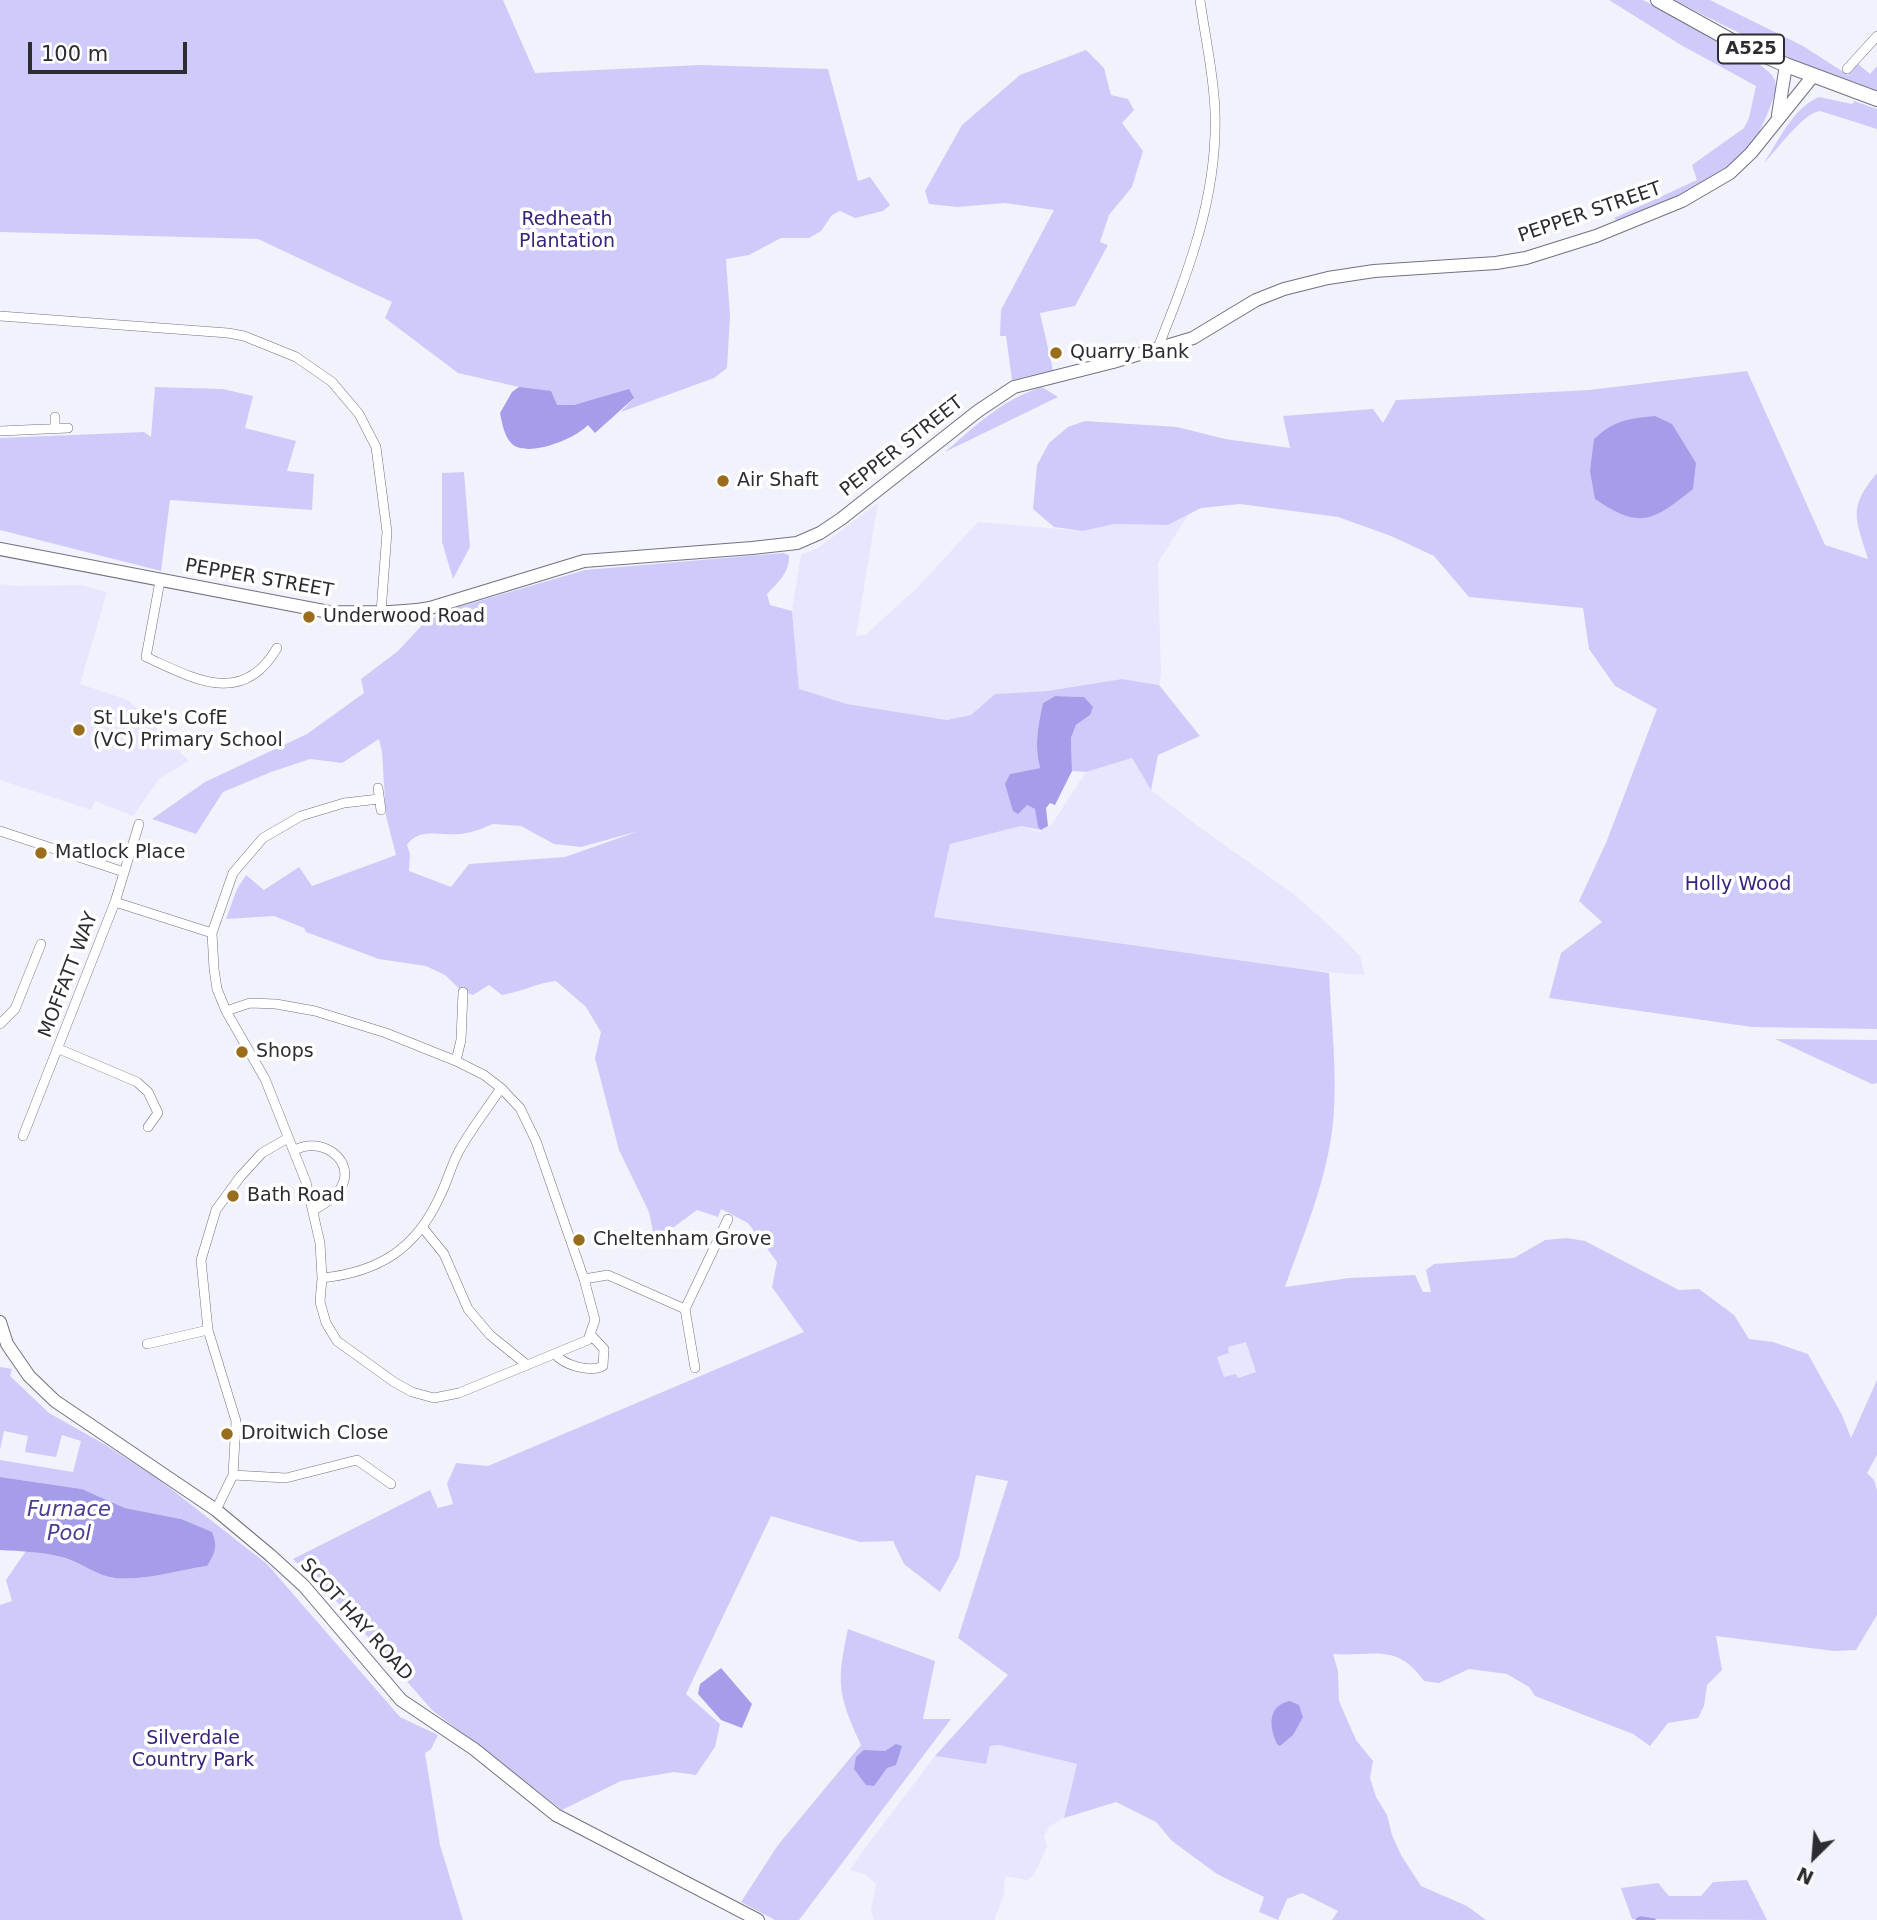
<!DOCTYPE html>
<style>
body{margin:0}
#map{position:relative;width:1877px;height:1920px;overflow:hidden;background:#f2f2fc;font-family:"DejaVu Sans",sans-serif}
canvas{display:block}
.north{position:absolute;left:1779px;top:1822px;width:70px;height:70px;-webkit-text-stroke:5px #fff;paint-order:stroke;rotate:205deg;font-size:19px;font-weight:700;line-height:28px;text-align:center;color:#2c2c32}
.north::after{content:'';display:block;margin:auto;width:24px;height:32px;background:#2c2c32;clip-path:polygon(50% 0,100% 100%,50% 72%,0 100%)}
.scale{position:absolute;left:28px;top:42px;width:159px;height:32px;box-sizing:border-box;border:4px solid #2c2c32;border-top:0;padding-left:9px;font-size:21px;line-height:24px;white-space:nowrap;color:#2c2c32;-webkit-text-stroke:5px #fff;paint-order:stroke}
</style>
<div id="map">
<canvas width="1877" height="1920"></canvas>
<div class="north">N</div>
<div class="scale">100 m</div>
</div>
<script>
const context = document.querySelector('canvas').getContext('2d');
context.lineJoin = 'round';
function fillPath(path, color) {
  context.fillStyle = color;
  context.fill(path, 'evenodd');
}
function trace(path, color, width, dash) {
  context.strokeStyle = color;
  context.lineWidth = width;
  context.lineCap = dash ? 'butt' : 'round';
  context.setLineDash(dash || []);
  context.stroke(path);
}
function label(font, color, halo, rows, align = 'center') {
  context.font = font + ' "DejaVu Sans",sans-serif';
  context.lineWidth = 7;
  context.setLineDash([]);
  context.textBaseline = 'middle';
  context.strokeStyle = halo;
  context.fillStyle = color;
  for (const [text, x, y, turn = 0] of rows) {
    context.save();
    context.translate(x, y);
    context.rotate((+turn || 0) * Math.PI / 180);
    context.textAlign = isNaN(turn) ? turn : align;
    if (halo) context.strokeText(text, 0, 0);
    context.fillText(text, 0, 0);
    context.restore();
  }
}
const built = new Path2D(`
 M878,503L856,636L865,635L916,589L978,522L1083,531L1114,524L1168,525L1188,515L1158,563L1161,675L1159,685L1122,679L1047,691L995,694L971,715L947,720L847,704L799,690L792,611L801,555L818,548Z
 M0,584L17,586L82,585L107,592L80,684L128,700L189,761L160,778L133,816L95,801L91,810L0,780Z
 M1132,758L1151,790L1199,827L1295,895L1342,937L1360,956L1365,975L1314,971L934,917L950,844L1021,826L1039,832L1052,824L1086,772Z
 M1246,1341L1256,1372L1237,1378H1224L1217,1357L1229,1353L1228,1347Z
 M999,1745L1077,1764L1064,1818L1050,1826L1044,1836L1047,1847L1033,1876L1027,1880L1005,1876L1004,1895L994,1920H874L871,1911L876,1884L866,1875L850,1870L866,1847L935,1756L985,1764L990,1746Z`);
const green = new Path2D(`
 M0,0H503L535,73L700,65L828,69L858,181L870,177L890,205L883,211L855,218L840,211L832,215L821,231L809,238H781L749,255L726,259L730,316L727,368L714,378L621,412L634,398L595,400L574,405H557L519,387L458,373L385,318L392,302L258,239L0,232Z
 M1609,0H1643L1757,63C1778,77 1780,83 1770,107C1765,120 1759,135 1750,146C1719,186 1664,203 1620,223L1614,218L1697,180L1692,165L1744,128L1749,118L1756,86L1681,45Z
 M1673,0H1710L1803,46L1848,75L1858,64L1870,74L1877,66V92L1796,61Z
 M1086,50L1104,68L1111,95L1128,99L1134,110L1122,123L1143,151L1132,187L1109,215L1100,242L1108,245L1075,306L1040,313L1053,370L1012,380L1006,336H1000L1001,310L1054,210L1005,203L957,207L929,204L925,191L962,125L1020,75Z
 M1819,97L1852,104L1854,101L1877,109V129L1820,111C1803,113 1777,150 1764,163C1779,140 1793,108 1819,97Z
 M1747,371L1825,545L1868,559C1856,518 1847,509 1877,473V1029L1752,1027L1549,998L1561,953L1602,922L1579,901L1606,843L1657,709L1615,686L1589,649L1583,608L1469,597L1434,556L1391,536L1338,517L1240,504L1201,508L1168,525L1114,524L1083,531L1054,527L1033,509L1037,465L1049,443L1068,427L1085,421L1177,427L1225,439L1290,448L1283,416L1373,409L1383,423L1396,400L1589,390Z
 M155,387L223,389L253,396L245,428L296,441L287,471L314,474L312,510L170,500L161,571L0,530V438L144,432L151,437Z
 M1042,387L1058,397L945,452C976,425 1003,399 1042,387Z
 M464,472L470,547L453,579L442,542V473Z
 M783,553L789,555C790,572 778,583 767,594L770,605L792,611L799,689L847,704L947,720L971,715L995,694L1047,691L1122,679L1159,685L1200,736L1158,755L1151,790L1132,758L1086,772L1072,771L1071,738L1076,725L1090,715L1084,697L1055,696L1043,703C1038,725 1034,746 1040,768L1010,774L1027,805L1036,809L1038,827L1041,830L1021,826L950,844L934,917L1329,973C1331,1022 1338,1074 1333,1123C1327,1180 1304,1233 1285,1287L1349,1278L1415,1275L1423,1292H1431L1426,1270L1434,1264L1514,1258L1545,1240L1567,1238L1585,1241L1679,1290L1699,1289L1734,1315L1749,1339L1773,1342L1808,1354L1842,1415L1851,1438L1877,1380V1455L1867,1473L1874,1480L1877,1490V1615L1856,1650L1834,1651L1716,1636L1722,1670L1707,1685L1704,1706L1698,1718L1668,1723L1650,1746L1633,1734L1535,1696L1529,1687L1507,1674L1469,1669L1439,1683L1424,1681C1396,1642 1373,1657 1333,1654L1338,1671L1339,1701L1356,1740L1373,1761L1370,1778L1376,1797L1387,1815L1392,1835L1401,1855L1421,1886L1467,1906L1486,1920H1332L1338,1911L1302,1893L1287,1899L1278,1920L1259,1912L1264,1897L1217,1874L1172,1841L1156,1822L1116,1802L1064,1818L1077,1764L999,1745L990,1746L986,1764L935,1756L1008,1675L958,1638L1008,1481L976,1475L959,1558L940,1592L904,1564L893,1541L860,1542L771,1516L686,1694L720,1724L715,1747L696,1775L674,1772L621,1781L562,1810L432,1710L330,1594L293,1559L430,1490L438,1508L453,1504L447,1484L456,1463L488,1466L804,1332L772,1287L777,1262L748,1223L721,1209L718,1217L697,1210L655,1241L649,1212L619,1150L595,1058L601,1032L586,1007L556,981C537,983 521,992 502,995L489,985L473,995L463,992L445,975L426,966L379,959L306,932L304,928L274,916L226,919L237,889L246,875L264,890L299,867L312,886L396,855L386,816L382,752L379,739L342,763L310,759L271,772L223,792L196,834L152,819L205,782L307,734L364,693L361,679L398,651L425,622L455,608L585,570ZM493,824L521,826L554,844L581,847L639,831L565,857L469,864L451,887L409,871L410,854L407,845C418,827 442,836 460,834C472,833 483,828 493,824ZM1246,1342L1256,1372L1238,1378L1236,1374L1224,1377L1217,1357L1229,1353L1228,1347Z
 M1775,1039L1877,1040V1083L1872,1084Z
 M0,1367L12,1369L10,1376L49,1413L104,1444L157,1478L267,1564L400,1717L438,1735L431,1749L425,1753L440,1845L463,1920H0V1605L12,1601L6,1580L26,1551C39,1553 52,1554 64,1558C82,1563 97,1576 115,1578C146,1581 176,1570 207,1566L181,1519L125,1508L82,1489L0,1477V1460L73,1472L81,1441L62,1435L56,1457L25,1452L28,1436L4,1431L0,1450Z
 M848,1629L935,1661L923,1719H951L799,1920H775L741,1902L778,1845L861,1745C838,1695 836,1683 848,1629Z
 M1747,1880L1767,1920L1632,1919L1621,1888L1658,1883L1669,1896H1701L1713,1882Z`);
const water = new Path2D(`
 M519,387L551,391L557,405H574L629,389L634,398L595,433L588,425C575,439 528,458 512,444C504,436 502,423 500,413L512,392Z
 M1655,416L1672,424L1696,463L1693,489C1653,521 1640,530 1595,499L1590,471L1594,439C1615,420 1627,419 1655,416Z
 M1055,696L1084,697L1093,707L1090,715L1076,725L1071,738L1072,771L1055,805L1050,803L1046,808L1048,826L1041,830L1038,827L1035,809L1027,805L1018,814L1013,811L1005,784L1010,774L1040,768C1034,746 1038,725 1043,703Z
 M0,1477L82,1489L125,1508L181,1519L212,1532C218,1547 215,1553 207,1566C177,1570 147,1581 115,1578C97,1576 82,1563 65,1558C44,1552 21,1551 0,1550Z
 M721,1668L752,1704L742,1728L721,1720L698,1694L700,1684Z
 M1290,1701L1299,1705L1303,1717L1293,1735L1280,1746L1277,1744C1269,1726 1267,1706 1290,1701Z
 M896,1744L902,1746L896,1765L887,1768L874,1786L866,1785L854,1769L856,1757L864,1750L885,1751Z`);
const stream = new Path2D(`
 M1637,1920L1640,1918L1654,1920`);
const street = new Path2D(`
 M1847,69L1877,36
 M0,316L228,333L244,336L296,357L332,382L359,414L376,447L387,532L381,612
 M1157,350C1188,272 1218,197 1215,112C1214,75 1205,37 1200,0
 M55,417V428
 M0,431L68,428
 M160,581L146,657C193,678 242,708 277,648
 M378,788L381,810
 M0,831L124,872
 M115,902L212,933
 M226,1011L250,1003L276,1004L315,1011L386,1033L456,1061L484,1075L501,1088L520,1108L536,1141L584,1279L595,1320L588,1340L459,1393L434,1398L412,1392L394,1382L337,1341L326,1323L320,1302L322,1278L320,1243L306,1182L265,1079L226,1011L217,989L214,969L212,933L233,873L263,838L301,816L344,803L379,799
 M0,1024L15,1009L41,944
 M59,1049L137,1082L148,1092L158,1113L148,1127
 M456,1061L461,1040L463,992
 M23,1136L115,902L139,824
 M295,1150C322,1135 358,1162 340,1189C333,1199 324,1204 314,1210
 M423,1228L444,1254L468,1309L490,1335L527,1365
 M322,1278C379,1272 416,1249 440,1196C447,1182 451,1166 459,1151C471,1129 487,1109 501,1088
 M584,1279L608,1275L685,1309
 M147,1344L208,1330
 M555,1354C564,1365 589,1373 603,1366L604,1349L590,1334
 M695,1368L685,1309L728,1219
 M233,1475L286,1478L357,1460L391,1484
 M216,1510L233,1475L236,1421L208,1330L201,1260L216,1210L240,1177L262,1153L288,1138`);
const secondary = new Path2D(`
 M1778,115L1786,65
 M0,549L329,612C363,612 397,614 430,608L584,561L752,548L797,543L820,533L841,519L978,411L1014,387L1113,362L1193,338L1256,300L1284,289L1328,278L1374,271L1496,263L1526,258L1596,236L1682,201L1730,173L1751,153L1813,76
 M0,1322L7,1344L29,1376L55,1401L216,1510L270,1555L304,1586L401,1700L474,1749L556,1815L758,1920`);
const primary = new Path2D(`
 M1658,0L1732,41L1786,65L1877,99`);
const markers = [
 [1056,353,7,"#996d1b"],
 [723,481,7,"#996d1b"],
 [309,617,7,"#996d1b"],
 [79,730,7,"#996d1b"],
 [41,853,7,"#996d1b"],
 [242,1052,7,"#996d1b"],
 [233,1196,7,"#996d1b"],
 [579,1240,7,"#996d1b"],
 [227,1434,7,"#996d1b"]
];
const shields = [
 [1751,49,66]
];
const shieldNames = [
 ["A525",1751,49]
];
const streetNames = [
 ["PEPPER STREET",1590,213,-19],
 ["PEPPER STREET",902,447,-38],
 ["PEPPER STREET",259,579,10],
 ["MOFFATT WAY",69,975,-69],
 ["SCOT HAY ROAD",356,1620,48]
];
const parkNames = [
 ["Redheath",567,220],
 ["Plantation",567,242],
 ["Holly Wood",1738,885],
 ["Silverdale",193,1739],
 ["Country Park",193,1761]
];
const poiNames = [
 ["Quarry Bank",1070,353],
 ["Air Shaft",737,481],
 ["Underwood Road",323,617],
 ["St Luke's CofE",93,719],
 ["(VC) Primary School",93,741],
 ["Matlock Place",55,853],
 ["Shops",256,1052],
 ["Bath Road",247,1196],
 ["Cheltenham Grove",593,1240],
 ["Droitwich Close",241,1434]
];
const waterNames = [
 ["Furnace",69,1511],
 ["Pool",69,1535]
];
fillPath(built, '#e7e6fe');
fillPath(green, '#cecbfa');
fillPath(water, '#a59de9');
trace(stream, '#a59de9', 3.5);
trace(street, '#727180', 10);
trace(secondary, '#727180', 14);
trace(primary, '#727180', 16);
trace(street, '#fff', 9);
trace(secondary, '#fff', 12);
trace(primary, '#fff', 14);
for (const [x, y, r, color] of markers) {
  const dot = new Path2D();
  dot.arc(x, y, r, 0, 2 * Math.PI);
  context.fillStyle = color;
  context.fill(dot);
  trace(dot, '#fff', 2.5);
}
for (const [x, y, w] of shields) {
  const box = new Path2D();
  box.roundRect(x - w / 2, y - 14.5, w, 29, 5);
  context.fillStyle = '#fff';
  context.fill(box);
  trace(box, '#2c2c32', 2);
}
label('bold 18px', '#2c2c32', null, shieldNames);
label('19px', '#2c2c32', '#fff', streetNames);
label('19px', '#38237a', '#fff', parkNames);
label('19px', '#2c2c32', '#fff', poiNames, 'left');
label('italic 21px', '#4d3c94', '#fff', waterNames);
</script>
